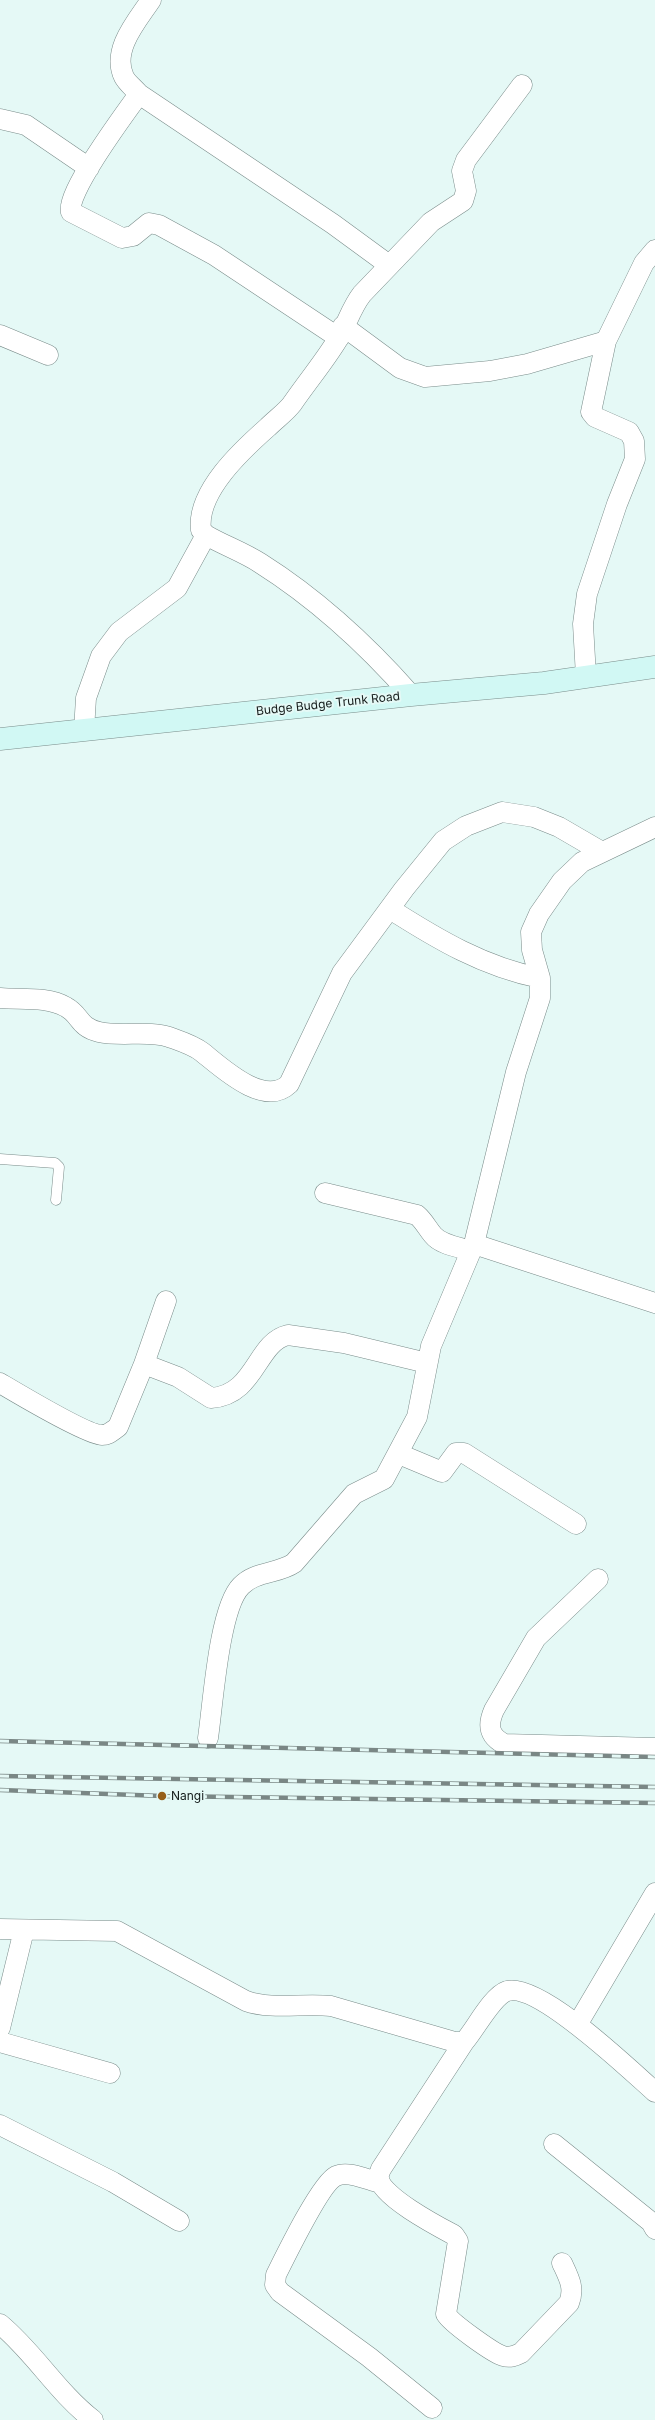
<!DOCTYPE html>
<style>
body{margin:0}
canvas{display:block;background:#e5f9f6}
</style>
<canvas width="655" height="2420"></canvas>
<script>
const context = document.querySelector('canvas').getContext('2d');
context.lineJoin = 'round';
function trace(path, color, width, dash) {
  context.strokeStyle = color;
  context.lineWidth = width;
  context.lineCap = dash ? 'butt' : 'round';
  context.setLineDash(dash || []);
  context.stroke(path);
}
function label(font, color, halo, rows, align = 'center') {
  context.font = font + ' Inter,sans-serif';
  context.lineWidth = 4;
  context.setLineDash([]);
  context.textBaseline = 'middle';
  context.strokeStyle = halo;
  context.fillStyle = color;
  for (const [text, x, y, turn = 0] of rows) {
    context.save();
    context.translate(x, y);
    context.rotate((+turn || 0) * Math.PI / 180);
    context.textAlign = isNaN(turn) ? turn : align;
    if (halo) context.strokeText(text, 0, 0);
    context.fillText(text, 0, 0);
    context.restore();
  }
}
const service = new Path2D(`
 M0,1159L55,1163L59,1167L56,1200`);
const minor = new Path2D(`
 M151,0C137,21 111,50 124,77C127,83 134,88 139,94L333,224L389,265
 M139,94C126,112 65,194 71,212L122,238L133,236L149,223L159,225L214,255L339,338
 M0,119L26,125L89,168
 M343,326L400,368L425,377L490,371L527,364L606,341
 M0,335L48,355
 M586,676L583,624L587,594L617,504L635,459L634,441L629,432L595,417L591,412L606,341L644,263L655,250
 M411,695C366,644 317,599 260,563C243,552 223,545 206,535L201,530C196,492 242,450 268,427C276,419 286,412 292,404C307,382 324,362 338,339C347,324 351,308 362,294L431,222L463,201L466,191L462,171L466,160L522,85
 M84,730L86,698L101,656L119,632L177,588L206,535
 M390,909C437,939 484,967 540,978
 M0,998C21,1000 47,996 66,1007C81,1015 78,1027 99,1032C121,1037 149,1030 169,1037C180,1041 193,1045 202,1052C221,1067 264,1108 289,1084L342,973L404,889L443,841L466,826L502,812L534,817L559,827L602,852
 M325,1193L417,1215C424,1221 427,1228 433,1235C441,1245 459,1247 471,1251
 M474,1244L655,1303
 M144,1364L166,1301
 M0,1383C17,1393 87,1435 102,1435C109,1435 112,1431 118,1427L144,1364L178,1377L211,1398C256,1395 256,1342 288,1335L344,1343L427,1363
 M399,1454L442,1472L456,1453H464L576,1524
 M598,1579L536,1638L494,1710C487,1726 489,1736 504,1744L655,1748
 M208,1738C213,1704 219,1608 241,1586C255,1571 278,1574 294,1563L354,1494L384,1479L417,1417L431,1346L474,1244L516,1072L540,998V978L532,950L531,932L539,914L562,881L582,862L655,827
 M0,1929L117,1931L246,2001C271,2010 304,2003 331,2006L455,2042H464C475,2030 492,1996 507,1991C539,1982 630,2070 655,2092
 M577,2025L655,1893
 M0,2028L24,1930
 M0,2042L110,2073
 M464,2042L381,2169C380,2172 378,2175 379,2178C380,2196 439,2227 454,2235L458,2241L446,2314C451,2323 493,2353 503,2356C510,2358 515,2356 521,2353L569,2303C575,2288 569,2278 562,2263
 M0,2125L113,2182L179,2221
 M554,2144L651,2222L655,2229
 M380,2183C368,2180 348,2170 336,2176C321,2183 285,2257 276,2275L275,2285L280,2292L369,2357L432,2408
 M0,2324C34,2352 57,2392 93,2420`);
const secondary = new Path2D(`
 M0,739L411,695L544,683L655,667`);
const rail = new Path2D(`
 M0,1741L655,1757
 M0,1776L655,1787
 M0,1790L162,1796L655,1803`);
const markers = [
 [162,1796,5,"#965e19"]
];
const streetNames = [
 ["Budge Budge Trunk Road",328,704,-6]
];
const poiNames = [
 ["Nangi",171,1796]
];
trace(service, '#7a8c8a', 11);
trace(minor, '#7a8c8a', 21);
trace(secondary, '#7a8c8a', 23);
trace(service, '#fff', 10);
trace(minor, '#fff', 20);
trace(secondary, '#d1f8f4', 22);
trace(rail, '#7a8785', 4.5);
trace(rail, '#e5f9f6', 3, [9]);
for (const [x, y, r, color] of markers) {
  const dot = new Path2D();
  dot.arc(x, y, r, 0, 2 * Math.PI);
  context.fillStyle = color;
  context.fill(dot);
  trace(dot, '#e5f9f6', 1.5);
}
label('12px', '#141b1a', '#e5f9f6', streetNames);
label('12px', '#141b1a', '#e5f9f6', poiNames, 'left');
</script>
